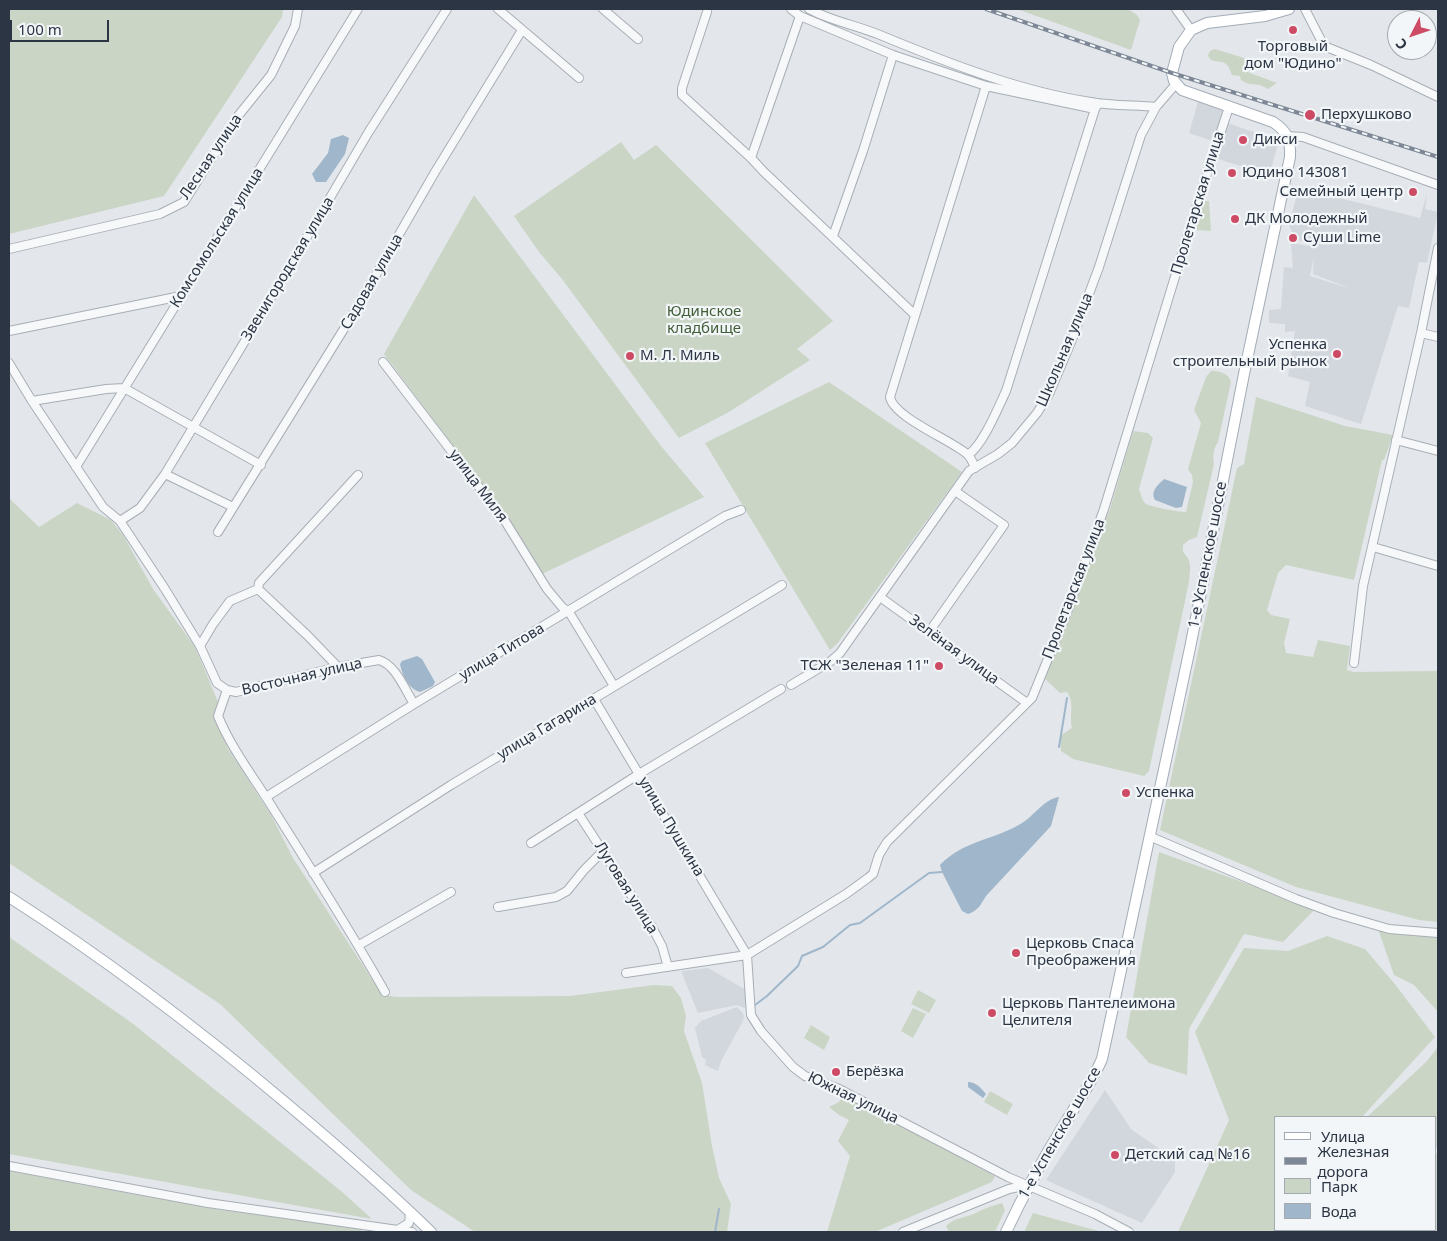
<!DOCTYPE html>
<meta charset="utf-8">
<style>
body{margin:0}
#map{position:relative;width:1447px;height:1241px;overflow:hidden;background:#e3e7eb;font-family:"Noto Sans",sans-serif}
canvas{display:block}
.frame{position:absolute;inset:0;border:10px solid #2b3544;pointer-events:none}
.legend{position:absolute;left:1274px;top:1116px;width:162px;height:115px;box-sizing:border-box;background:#f3f6f8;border:1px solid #a3a9b0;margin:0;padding:6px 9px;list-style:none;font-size:15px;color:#2b3544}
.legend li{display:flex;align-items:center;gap:10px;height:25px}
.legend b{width:25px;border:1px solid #a3a9b0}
.north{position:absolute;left:1387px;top:10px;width:50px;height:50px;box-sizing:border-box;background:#f3f6f8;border:1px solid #a3a9b0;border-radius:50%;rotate:229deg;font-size:14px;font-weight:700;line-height:20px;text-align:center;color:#2b3544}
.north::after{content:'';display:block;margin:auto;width:18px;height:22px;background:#ce4b65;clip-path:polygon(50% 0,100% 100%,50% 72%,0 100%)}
.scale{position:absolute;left:10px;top:20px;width:99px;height:22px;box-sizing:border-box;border:2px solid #2b3544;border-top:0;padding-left:6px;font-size:15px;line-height:18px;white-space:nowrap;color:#2b3544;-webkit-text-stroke:4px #f3f6f8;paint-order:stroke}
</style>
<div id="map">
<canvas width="1447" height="1241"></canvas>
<div class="frame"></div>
<ul class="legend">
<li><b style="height:6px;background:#fff"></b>Улица</li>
<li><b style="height:6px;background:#7d8795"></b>Железная дорога</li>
<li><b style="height:14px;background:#cad5c5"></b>Парк</li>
<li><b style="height:14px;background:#9fb6cb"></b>Вода</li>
</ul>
<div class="north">С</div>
<div class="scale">100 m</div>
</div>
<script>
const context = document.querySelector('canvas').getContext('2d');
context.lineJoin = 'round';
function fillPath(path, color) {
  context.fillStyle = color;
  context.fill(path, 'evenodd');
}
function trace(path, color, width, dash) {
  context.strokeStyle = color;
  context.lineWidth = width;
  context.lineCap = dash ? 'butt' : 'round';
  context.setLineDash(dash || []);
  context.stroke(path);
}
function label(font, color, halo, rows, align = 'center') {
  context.font = font + ' "Noto Sans",sans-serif';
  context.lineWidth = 4.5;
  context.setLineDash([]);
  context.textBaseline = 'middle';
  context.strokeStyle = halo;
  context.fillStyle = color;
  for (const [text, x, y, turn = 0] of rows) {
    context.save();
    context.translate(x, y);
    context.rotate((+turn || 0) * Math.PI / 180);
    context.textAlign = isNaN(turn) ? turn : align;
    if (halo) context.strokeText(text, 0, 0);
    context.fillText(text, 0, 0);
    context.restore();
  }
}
const built = new Path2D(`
 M1198,102L1226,112L1215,142L1189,133Z
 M1225,122L1279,141L1269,175L1215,158Z
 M1299,188L1420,218L1427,193L1425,209L1438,212L1427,263L1419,262L1409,308L1398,306L1361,424L1305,406L1310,382L1288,376L1295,331L1285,332V324L1269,323V310L1281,309L1284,267L1293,268L1291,243L1315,247V245L1294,239L1289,224ZM1314,256L1313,274L1352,289L1310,276Z
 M708,968L748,991L745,1008L737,1005L698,1013L681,971Z
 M737,1007L742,1012L744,1016L743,1021L721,1061L718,1071L705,1065L706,1060L702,1057L695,1028L701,1021Z
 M1105,1090L1131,1129L1175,1160V1172L1142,1223L1046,1180Z`);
const green = new Path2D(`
 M9,9H283L282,17L164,196L9,234Z
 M1017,9H1128L1137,15L1140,20L1131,50Z
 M1215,49L1244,58L1245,71L1277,83L1268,89C1257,81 1252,88 1241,80L1240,76L1232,75C1230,71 1230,67 1226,64C1219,59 1213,65 1208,56C1209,51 1211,50 1215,49Z
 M621,142L634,160L656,145L833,321L797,349L810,360L729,412L679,438L562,279L539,252L514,216Z
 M474,195L661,446L704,497L542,574L509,520L384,354Z
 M1204,201H1209L1211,231L1196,230Z
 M1211,371C1219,371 1229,373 1231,382L1218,442C1213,450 1213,455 1214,464L1197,537L1189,540L1183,545V552C1193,562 1190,569 1189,582L1149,771L1144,776L1073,759L1061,751L1060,736L1072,728C1069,715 1075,703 1067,692L1060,693L1044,678L1046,670L1110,509L1133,431L1148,433L1153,438L1139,489C1141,494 1142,501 1146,504C1152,507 1179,512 1186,512L1193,482L1192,475L1188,469L1201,423L1194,410L1206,377Z
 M829,382L962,472L837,644L830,650L705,443Z
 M1256,397L1345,426L1393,435L1384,460H1382L1354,580L1286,565L1278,573L1267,610L1271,615L1290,619L1284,643L1286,653L1313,657L1318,640L1350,646L1347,670L1353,672L1438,671V922L1419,920L1296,887L1160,830L1237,468L1244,464Z
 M9,498L39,527L77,503L111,520L123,535L153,589L195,647L218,702L215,715L228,749L271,815L293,858L379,990L385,995L396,997L570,996L654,985L672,986L681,998L686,1016L684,1031L702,1083L712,1146L719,1178L731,1204L727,1232H475L411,1190L220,1004L9,863Z
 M1159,852L1295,901L1318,906L1283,942L1244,934L1189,1029L1187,1075L1149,1063L1126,1037Z
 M1378,929L1407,934L1438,938V1012L1414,985L1394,975Z
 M1327,936L1365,949L1394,983L1435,1037L1362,1117H1276V1230H1436V1153L1438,1155V1232H1178L1229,1120L1195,1032L1244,948L1288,951Z
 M9,937L132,1023L341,1191L372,1219L9,1154Z
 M918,990L936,1000L929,1013L911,1004Z
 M913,1008L926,1014L913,1038L901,1031Z
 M811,1025L830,1037L824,1050L804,1038Z
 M1438,1047V1149L1436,1147V1117H1367L1426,1062Z
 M990,1091L1013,1104L1007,1115L984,1102Z
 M844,1094L995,1176L992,1182L875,1232H827L850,1156L838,1141L849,1120L839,1115L829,1107L839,1102Z
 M9,1171L214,1209L362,1229L361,1232H9Z
 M1002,1203L1005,1210L995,1232H949L946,1226C952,1219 962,1218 971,1215C982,1210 990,1206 1002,1203Z
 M1033,1213L1102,1232H1024Z`);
const water = new Path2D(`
 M343,135L349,138L345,154L326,182H316L312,174L328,153L331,139Z
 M1164,479L1187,487L1182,507L1176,508L1155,500C1150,491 1158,485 1164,479Z
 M417,656L422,659L435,682L433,686L420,692C409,689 402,675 400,664L402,661Z
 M1059,797L1051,826L986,896C981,904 978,911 968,914L962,911L942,872L940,865C964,840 995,840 1022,823C1034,816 1044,799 1059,797Z
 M968,1082C976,1082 981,1088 986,1094L983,1098L968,1087Z`);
const stream = new Path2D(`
 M1059,747L1067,698
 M755,1005L767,996L798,966L802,956L823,947L850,925L860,923L929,873L942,872
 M715,1232L719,1209`);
const minor = new Path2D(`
 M498,9L579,78
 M603,9L638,39
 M791,9L800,16L893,55L986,86L1095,109
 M809,9C831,21 856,25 880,35C948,63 1019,91 1091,102C1112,106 1135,105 1156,107
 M1176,9L1191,30
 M1305,9L1324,46L1371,65L1438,97
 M707,12L682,88V95L751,158L764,172L915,315
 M1287,136L1303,137L1438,185
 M751,158L800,16
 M833,236L863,151L893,55
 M9,249L160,214L184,202L238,116L271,75L295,26L298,9
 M9,331L181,296
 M1421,333L1438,337
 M383,362L505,521L547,589L562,607L569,612L614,686
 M9,363L32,401L103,507L120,521L165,589L200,646L217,683L227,690L236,692L338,667L379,660C396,665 405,690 414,704
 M32,401L106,389L124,388L261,465
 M1396,440L1438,451
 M968,455C983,445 998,408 1006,391L1095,109L1098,103
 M76,467L358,9
 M975,468C973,463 971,457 967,454C951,440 893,417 890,397L986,86
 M165,474L233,507
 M120,521L140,508L165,474L287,271L368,133L447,9
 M218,532L355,311L435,172L522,30
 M1373,547L1438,566
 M258,589L259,583L358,475
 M258,589L308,636L338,667
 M880,597L1027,703
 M929,632L1004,525L955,491
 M200,646L213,624L230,601L258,589
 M1354,663L1363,586L1421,333L1438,248
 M791,685L831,661L840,653L969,471L998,454L1012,443L1037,413L1049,394L1071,342L1099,267L1141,135L1156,107L1176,84
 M227,690L218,716C232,750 255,779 274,810C312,870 350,930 385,992
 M594,699L747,955L751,1015L761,1031L793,1067L805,1076L839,1089L1008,1177L1095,1214L1129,1232
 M266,797L414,704L725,516L741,510
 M578,813L653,929L662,946L668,967
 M1149,836L1296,899L1334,913L1389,929L1438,933
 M531,843L639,774L781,689
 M313,873L451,785L782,585
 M498,907L556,897L567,891L584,870L602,852
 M359,945L451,892
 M626,973L747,955L846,894L868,878L873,874L879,855L887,842L1032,698L1069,607L1104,509L1200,195L1229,107
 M9,1166L208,1203L412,1232
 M399,1229L409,1223L410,1212
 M903,1232L1009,1189L1028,1185`);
const major = new Path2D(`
 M9,897C106,959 198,1029 286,1103C336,1145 385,1187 431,1232
 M1006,1232C1023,1196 1041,1162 1062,1128C1076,1105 1091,1084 1102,1059L1190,648L1244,374L1290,157C1291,140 1287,131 1273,122L1182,90L1174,81L1172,73L1179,47L1191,30L1207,23L1265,16L1289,9`);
const rail = new Path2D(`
 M986,9L1172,73L1438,157`);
const markers = [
 [1293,30,5,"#ce4b65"],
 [1310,115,6,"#ce4b65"],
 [1243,140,5,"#ce4b65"],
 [1232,173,5,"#ce4b65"],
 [1413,192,5,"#ce4b65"],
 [1235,219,5,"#ce4b65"],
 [1293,238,5,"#ce4b65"],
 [1337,354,5,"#ce4b65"],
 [630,356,5,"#ce4b65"],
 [939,666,5,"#ce4b65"],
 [1126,793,5,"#ce4b65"],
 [1016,953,5,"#ce4b65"],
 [992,1013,5,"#ce4b65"],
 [836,1072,5,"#ce4b65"],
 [1115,1155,5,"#ce4b65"]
];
const poiNames = [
 ["Торговый",1293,47,"center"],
 ["дом \"Юдино\"",1293,64,"center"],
 ["Перхушково",1321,115],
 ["Дикси",1253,140],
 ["Юдино 143081",1242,173],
 ["Семейный центр",1403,192,"right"],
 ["ДК Молодежный",1245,219],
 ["Суши Lime",1303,238],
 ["Успенка",1327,345,"right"],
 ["строительный рынок",1327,362,"right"],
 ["М. Л. Миль",640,356],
 ["ТСЖ \"Зеленая 11\"",929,666,"right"],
 ["Успенка",1136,793],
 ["Церковь Спаса",1026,944],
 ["Преображения",1026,961],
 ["Церковь Пантелеимона",1002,1004],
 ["Целителя",1002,1021],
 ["Берёзка",846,1072],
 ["Детский сад №16",1125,1155]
];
const streetNames = [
 ["Лесная улица",211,157,-56],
 ["Пролетарская улица",1198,203,-73],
 ["Комсомольская улица",217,238,-58],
 ["Звенигородская улица",288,269,-59],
 ["Садовая улица",372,282,-60],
 ["Школьная улица",1065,350,-67],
 ["улица Миля",478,486,53],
 ["1-е Успенское шоссе",1208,555,-79],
 ["Пролетарская улица",1074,589,-69],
 ["Зелёная улица",954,650,36],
 ["улица Титова",502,652,-31],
 ["Восточная улица",302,677,-13],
 ["улица Гагарина",547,727,-31],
 ["улица Пушкина",671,827,59],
 ["Луговая улица",626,888,58],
 ["Южная улица",853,1098,26],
 ["1-е Успенское шоссе",1060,1133,-60]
];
const parkNames = [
 ["Юдинское",704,312],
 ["кладбище",704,329]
];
fillPath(built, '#d2d6dd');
fillPath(green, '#cad5c5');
fillPath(water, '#9fb6cb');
trace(stream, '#9fb6cb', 2);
trace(minor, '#a8aeb6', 10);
trace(major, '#a3acb7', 12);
trace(minor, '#f6f8f9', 8);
trace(major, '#fff', 10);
trace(rail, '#7d8795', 4);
trace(rail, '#f3f6f8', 2, [5.5]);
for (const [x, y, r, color] of markers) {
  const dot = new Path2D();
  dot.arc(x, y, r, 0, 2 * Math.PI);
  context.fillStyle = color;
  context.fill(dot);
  trace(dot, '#f3f6f8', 2);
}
label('15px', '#2b3544', '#f3f6f8', poiNames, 'left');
label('15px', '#2b3544', '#f3f6f8', streetNames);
label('15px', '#425f38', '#f3f6f8', parkNames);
</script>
